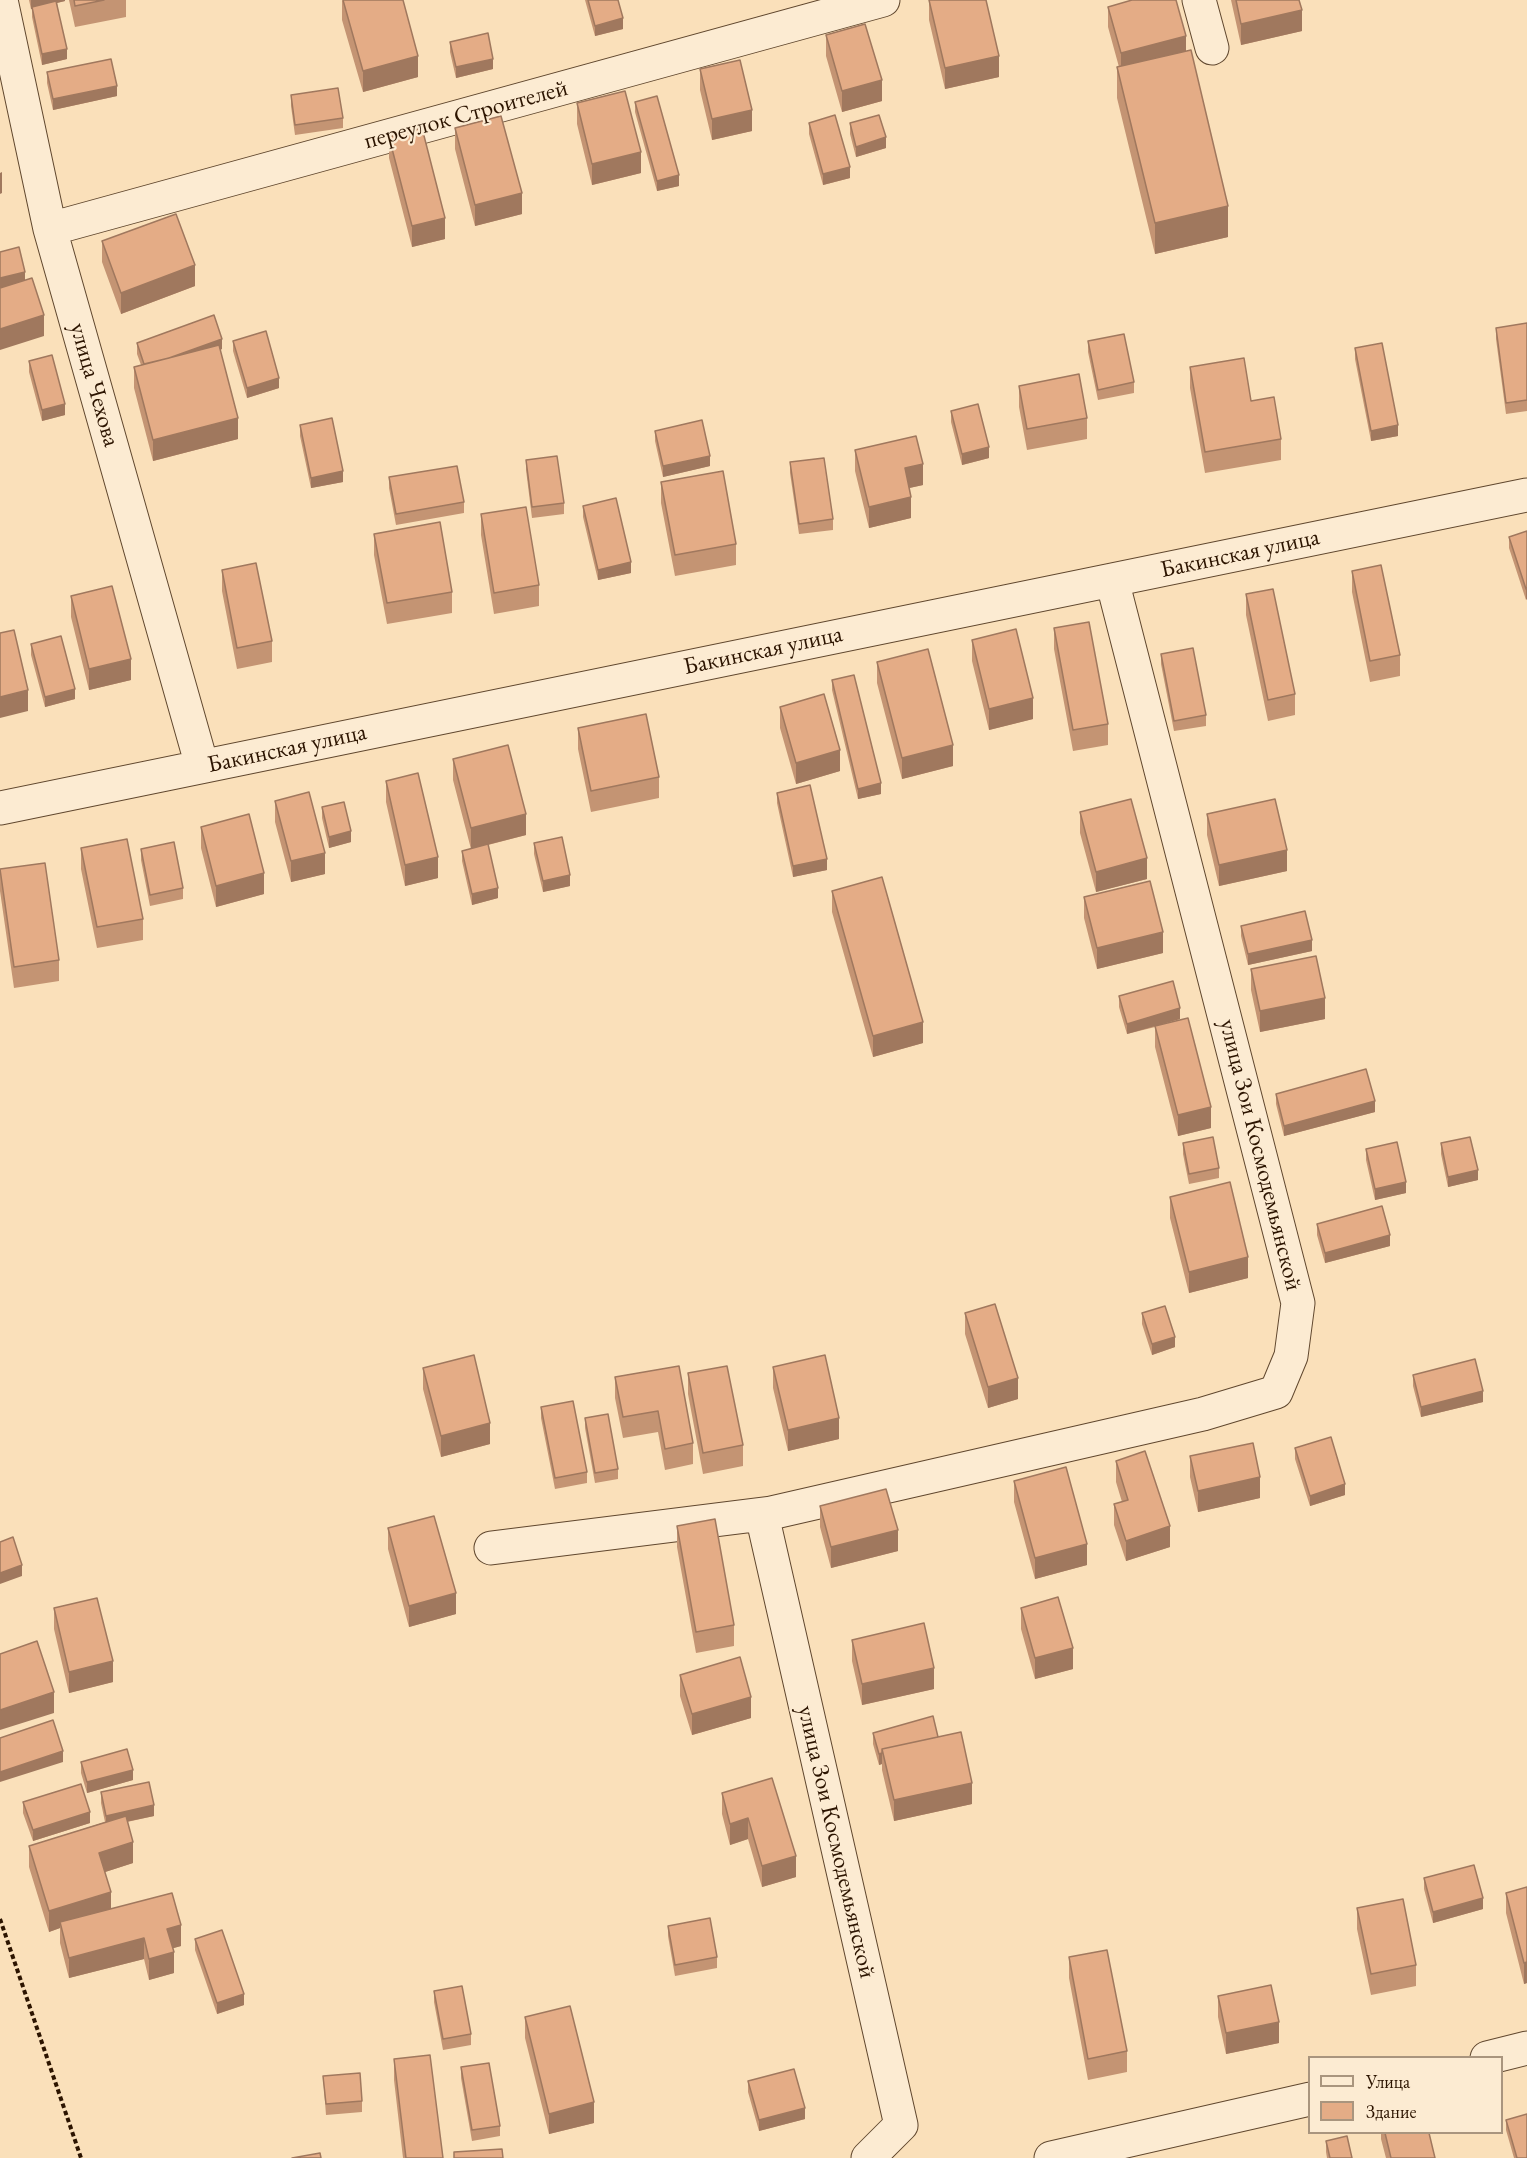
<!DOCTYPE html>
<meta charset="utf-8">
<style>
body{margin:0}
#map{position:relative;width:1527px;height:2158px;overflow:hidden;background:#fae0ba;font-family:"EB Garamond",serif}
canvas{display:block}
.legend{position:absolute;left:1308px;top:2056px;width:195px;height:78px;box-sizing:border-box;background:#fcebd2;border:2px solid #a9957e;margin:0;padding:8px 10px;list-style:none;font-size:18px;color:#2c1400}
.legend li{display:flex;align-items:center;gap:12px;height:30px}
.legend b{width:30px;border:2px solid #a9957e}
</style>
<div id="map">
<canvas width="1527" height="2158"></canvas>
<ul class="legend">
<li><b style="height:8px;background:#fcebd2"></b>Улица</li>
<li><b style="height:16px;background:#e4ac86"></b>Здание</li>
</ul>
</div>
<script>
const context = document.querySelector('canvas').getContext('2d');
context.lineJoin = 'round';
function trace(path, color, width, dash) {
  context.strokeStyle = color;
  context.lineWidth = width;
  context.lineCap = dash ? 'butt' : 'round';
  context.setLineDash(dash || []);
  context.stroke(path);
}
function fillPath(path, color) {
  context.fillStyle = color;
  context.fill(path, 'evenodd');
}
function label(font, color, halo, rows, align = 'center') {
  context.font = font + ' "EB Garamond",serif';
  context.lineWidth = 4.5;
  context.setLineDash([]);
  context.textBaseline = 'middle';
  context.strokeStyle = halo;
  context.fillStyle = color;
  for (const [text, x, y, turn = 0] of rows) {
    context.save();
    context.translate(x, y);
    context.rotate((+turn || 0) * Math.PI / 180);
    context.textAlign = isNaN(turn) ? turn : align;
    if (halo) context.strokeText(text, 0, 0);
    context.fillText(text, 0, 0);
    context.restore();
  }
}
const path = new Path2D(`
 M0,1919L81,2158`);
const street = new Path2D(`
 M1,0L50,229L202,766
 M1199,0L1212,48
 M50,229L883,0
 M0,808L1527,495
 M762,1515L901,2125L868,2158
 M491,1548L771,1513L1203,1414L1276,1392L1291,1356L1298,1303L1112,580
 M1487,2058L1527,2048
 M1051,2158L1310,2099`);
const wall = new Path2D(`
 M29,0H65V1L57,3L67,59L42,65L32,17V9H31Z
 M69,0H126V17L75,27Z
 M342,0L418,77L363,92L342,20Z
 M585,0H618L623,29L595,36Z
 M929,0L999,77L945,89L929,20Z
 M1231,0H1299L1302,31L1241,45Z
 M1108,7L1186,51L1228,237L1155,254L1117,98V67H1119L1108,27Z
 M826,35L882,101L842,112L826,56Z
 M450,42L493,69L456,78L450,52Z
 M700,69L752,131L712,140L700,90Z
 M47,72L117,96L53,110L47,83Z
 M291,95L343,118V128L295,135L291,106Z
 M635,102L679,186L657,191L635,112Z
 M577,103L641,173L592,185L577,124Z
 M809,123L850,178L823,185L809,134Z
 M850,123L886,148L856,157L850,134Z
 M455,128L522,214L475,226L455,149Z
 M389,137L445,239L412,247L389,158Z
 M102,241L195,286L121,314L102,262Z
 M1527,323V411L1506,414L1496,339V328Z
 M233,341L279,388L247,398L233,351Z
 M1088,341L1134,382V393L1098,400L1088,352Z
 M137,343L222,349L220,350L238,439L153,461L134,388V367L141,365L137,354Z
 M1355,348L1398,436L1371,441L1355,359Z
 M29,361L65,415L42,421L29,372Z
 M1190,367L1251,401L1281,439V460L1205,473L1190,388Z
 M1019,386L1087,418V439L1027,450L1019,407Z
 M951,411L989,458L962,465L951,422Z
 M300,425L343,482L311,488L300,436Z
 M655,431L710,466L663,477L655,441Z
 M855,450L923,485L909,488L911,518L869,528L855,471Z
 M526,460L564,503V514L532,518L526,470Z
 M790,462L833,519V530L799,534L790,473Z
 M389,477L464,502V513L396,525L389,488Z
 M661,482L736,544V565L675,576L661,503Z
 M583,506L631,573L598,580L583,517Z
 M481,514L539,585V606L494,614L481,535Z
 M1527,531L1526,600L1509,548V537Z
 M374,534L452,592V613L387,624L374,555Z
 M222,570L272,641V662L237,669L222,591Z
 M1352,571L1400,655V676L1370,682L1352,592Z
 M1246,594L1295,694V715L1268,721L1246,615Z
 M71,596L131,680L89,690L71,617Z
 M1054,628L1108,724V745L1073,751L1054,649Z
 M972,640L1033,719L989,730L972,661Z
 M31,644L75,699L45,707L31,655Z
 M1161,654L1206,715V726L1174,731L1161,664Z
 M877,662L953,766L902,779L877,683Z
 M832,680L881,794L858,799L832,690Z
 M780,707L840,771L796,784L780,728Z
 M578,728L659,777V798L591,812L578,749Z
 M453,759L526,835L488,845L498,898L472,905L462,861V851L471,849L453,780Z
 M386,781L438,878L405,886L386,802Z
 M777,793L827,870L793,877L777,803Z
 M275,801L325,874L291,882L275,822Z
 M322,807L351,842L329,848L322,818Z
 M1080,812L1147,879L1096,892L1080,833Z
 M1207,814L1287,871L1219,886L1207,835Z
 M201,827L264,894L216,907L201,848Z
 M534,843L570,886L543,892L534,854Z
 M81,848L143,919V940L97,948L81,869Z
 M141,849L183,888V899L150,906L141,860Z
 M0,869L59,960V981L14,988L0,891Z
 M832,891L923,1043L873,1057L832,912Z
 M1084,897L1163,953L1097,969L1084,918Z
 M1241,926L1312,951L1248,965L1241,936Z
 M1251,969L1325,1019L1260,1032L1251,990Z
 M1119,996L1180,1019L1159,1025L1211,1128L1178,1136L1155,1047V1027L1127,1034L1119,1007Z
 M1276,1094L1375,1112L1284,1136L1276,1104Z
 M1183,1143L1219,1168V1178L1189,1184L1183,1154Z
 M1441,1143L1478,1180L1448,1187L1441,1154Z
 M1366,1149L1406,1193L1375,1200L1366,1160Z
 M1170,1197L1248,1278L1189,1293L1170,1218Z
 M1317,1224L1390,1246L1325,1263L1317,1235Z
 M965,1313L1018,1399L988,1408L965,1334Z
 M1142,1313L1175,1347L1152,1355L1142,1324Z
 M679,1366L693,1443V1464L665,1470L658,1432L623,1438L615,1398V1377Z
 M773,1367L839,1439L788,1451L773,1388Z
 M423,1368L490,1444L441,1457L423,1389Z
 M688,1373L743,1445V1466L703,1474L688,1394Z
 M1413,1375L1483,1402L1421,1417L1413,1386Z
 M541,1407L587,1472V1483L555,1489L541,1418Z
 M585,1418L618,1469V1479L595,1483L585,1428Z
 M1295,1448L1345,1495L1310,1506L1295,1459Z
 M1190,1456L1260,1498L1198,1512L1190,1477Z
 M1116,1461L1170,1547L1126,1561L1114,1525V1504L1122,1502L1116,1482Z
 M1014,1481L1087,1565L1035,1579L1014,1502Z
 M820,1506L898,1551L831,1568L820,1527Z
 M677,1526L734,1625V1646L696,1653L677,1547Z
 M388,1528L456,1614L409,1627L388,1549Z
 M54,1608L113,1682L69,1693L54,1629Z
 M1021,1608L1073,1669L1035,1679L1021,1629Z
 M852,1640L934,1689L862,1705L852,1661Z
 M680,1675L751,1718L692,1735L680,1696Z
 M873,1733L938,1737L972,1804L894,1821L882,1770V1764L879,1765L873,1744Z
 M81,1762L133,1780L87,1793L81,1773Z
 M772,1778L796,1877L762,1887L748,1839L730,1845L722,1814V1793Z
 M101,1792L154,1816L127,1822L133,1863L105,1872L111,1909L181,1946L173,1948L174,1973L149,1980L144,1959L69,1978L60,1943V1928L49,1932L29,1867V1846L105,1822L101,1803Z
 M23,1802L90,1823L33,1841L23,1813Z
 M1424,1878L1483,1909L1433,1923L1424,1889Z
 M1527,1887V1983L1524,1984L1506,1913V1893Z
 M1357,1908L1416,1965V1986L1371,1995L1357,1929Z
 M668,1926L717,1957V1968L675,1976L668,1936Z
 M195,1939L244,2005L217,2014L195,1950Z
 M1069,1957L1127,2051V2072L1088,2080L1069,1978Z
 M434,1991L471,2034V2045L443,2050L434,2002Z
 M1218,1996L1279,2043L1226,2054L1218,2017Z
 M525,2017L594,2123L549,2134L525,2038Z
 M394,2059L443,2158H403L394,2080Z
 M461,2067L500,2126V2136L472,2141L461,2078Z
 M323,2076L362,2101V2112L326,2115Z
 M748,2081L805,2119L759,2131L748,2092Z
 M1506,2120L1527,2158H1514L1506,2130Z
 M1381,2133H1429L1435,2158H1386L1381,2139Z
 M1326,2141L1352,2158H1327L1326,2152Z`);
const shadedWall = new Path2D(`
 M31,0H65V1L31,9Z
 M1302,10V31L1241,45V24Z
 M623,18V29L595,36V26Z
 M1186,36V56L1121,74V53Z
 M67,49V59L42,65V54Z
 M418,56V77L363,92V71Z
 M999,56V77L945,89V68Z
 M493,59V69L456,78V67Z
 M882,80V101L842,112V91Z
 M117,86V96L53,110V99Z
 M752,110V131L712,140V119Z
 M886,137V148L856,157V147Z
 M641,152V173L592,185V164Z
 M850,167V178L823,185V174Z
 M2,172V193L0,194V173Z
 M679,175V186L657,191V181Z
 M522,193V214L475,226V205Z
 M1228,206V237L1155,254V223Z
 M445,218V239L412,247V226Z
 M195,265V286L121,314V293Z
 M25,272V282L0,289V278Z
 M44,315V336L0,350V329Z
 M222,339V349L145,377V366Z
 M279,378V388L247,398V388Z
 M65,404V415L42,421V410Z
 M238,418V439L153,461V440Z
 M1398,425V436L1371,441V431Z
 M989,447V458L962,465V454Z
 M710,456V466L663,477V466Z
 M923,464V485L905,489V468Z
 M343,471V482L311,488V478Z
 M911,497V518L869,528V507Z
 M631,562V573L598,580V570Z
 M1526,589H1527V599L1526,600Z
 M131,659V680L89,690V669Z
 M75,689V699L45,707V697Z
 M28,690V711L0,718V697Z
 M1033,698V719L989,730V709Z
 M953,745V766L902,779V758Z
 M840,750V771L796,784V763Z
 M881,783V794L858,799V789Z
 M526,814V835L471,849V828Z
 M351,831V842L329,848V837Z
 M1287,850V871L1219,886V865Z
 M325,853V874L291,882V861Z
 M438,857V878L405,886V865Z
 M1147,858V879L1096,892V872Z
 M827,859V870L793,877V866Z
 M264,873V894L216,907V886Z
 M570,875V886L543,892V881Z
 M498,888V898L472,905V894Z
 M1163,932V953L1097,969V948Z
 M1312,940V951L1248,965V954Z
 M1325,998V1019L1260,1032V1011Z
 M1180,1008V1019L1127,1034V1024Z
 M923,1022V1043L873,1057V1036Z
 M1375,1101V1112L1284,1136V1126Z
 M1211,1107V1128L1178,1136V1115Z
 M1478,1170V1180L1448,1187V1177Z
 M1406,1182V1193L1375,1200V1189Z
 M1390,1235V1246L1325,1263V1253Z
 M1248,1257V1278L1189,1293V1272Z
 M1175,1337V1347L1152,1355V1344Z
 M1018,1378V1399L988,1408V1387Z
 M1483,1391V1402L1421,1417V1407Z
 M839,1418V1439L788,1451V1430Z
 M490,1423V1444L441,1457V1436Z
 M1260,1477V1498L1198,1512V1491Z
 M1345,1484V1495L1310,1506V1496Z
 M1170,1526V1547L1126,1561V1541Z
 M898,1530V1551L831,1568V1547Z
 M1087,1544V1565L1035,1579V1558Z
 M22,1565V1576L0,1584V1573Z
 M456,1593V1614L409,1627V1606Z
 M1073,1648V1669L1035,1679V1658Z
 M113,1661V1682L69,1693V1672Z
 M934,1668V1689L862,1705V1684Z
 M54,1692V1713L0,1730V1710Z
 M751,1697V1718L692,1735V1714Z
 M63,1751V1762L0,1782V1772Z
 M882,1753V1764L879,1765V1754Z
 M133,1770V1780L87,1793V1782Z
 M972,1783V1804L894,1821V1800Z
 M154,1805V1816L106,1826V1816Z
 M90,1812V1823L33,1841V1830Z
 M748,1818V1839L730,1845V1824Z
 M133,1842V1863L99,1874V1853Z
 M796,1856V1877L762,1887V1866Z
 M111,1892V1913L60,1922V1928L49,1932V1911Z
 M1483,1898V1909L1433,1923V1912Z
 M181,1925V1946L167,1950V1929Z
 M144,1938V1959L69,1978V1958Z
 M174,1952V1973L149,1980V1959Z
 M1527,1962V1983L1524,1984V1963Z
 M244,1994V2005L217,2014V2003Z
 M1279,2022V2043L1226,2054V2033Z
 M594,2102V2123L549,2134V2114Z
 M805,2108V2119L759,2131V2120Z`);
const building = new Path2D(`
 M74,0H104L75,6Z
 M343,0H403L418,56L363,71Z
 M588,0H618L623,18L595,26Z
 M929,0H986L999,56L945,68Z
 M1132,0H1176L1186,36L1121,53L1108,7Z
 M1236,0H1299L1302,10L1241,24Z
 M56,1L67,49L42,54L32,7Z
 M865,24L882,80L842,91L826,35Z
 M488,33L493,59L456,67L450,42Z
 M1191,50L1228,206L1155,223L1117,67Z
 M111,59L117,86L53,99L47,72Z
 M740,60L752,110L712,119L700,69Z
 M338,88L343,118L295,125L291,95Z
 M625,91L641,152L592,164L577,103Z
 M657,96L679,175L657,181L635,102Z
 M835,115L850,167L823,174L809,123Z
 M879,115L886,137L856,147L850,123Z
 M501,116L522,193L475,205L455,128Z
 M422,128L445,218L412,226L389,137Z
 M176,214L195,265L121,293L102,241Z
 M19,247L25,272L0,278V252Z
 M32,278L44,315L0,329V288Z
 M214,315L222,339L169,358L144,364L137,343Z
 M1527,323V400L1506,403L1496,328Z
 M266,331L279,378L247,388L233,341Z
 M1124,334L1134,382L1098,390L1088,341Z
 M1382,343L1398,425L1371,431L1355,348Z
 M219,345L238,418L153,440L134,367Z
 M52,355L65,404L42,410L29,361Z
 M1244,358L1251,401L1274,397L1281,439L1205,452L1190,367Z
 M1079,374L1087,418L1027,429L1019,386Z
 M978,404L989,447L962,454L951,411Z
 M332,418L343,471L311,478L300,425Z
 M702,420L710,456L663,466L655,431Z
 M916,436L923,464L905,468L911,497L869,507L855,450Z
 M557,456L564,503L532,507L526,460Z
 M824,458L833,519L799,524L790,462Z
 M457,466L464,502L396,514L389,477Z
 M723,471L736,544L675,555L661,482Z
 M616,498L631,562L598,570L583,506Z
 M526,507L539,585L494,593L481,514Z
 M440,522L452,592L387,603L374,534Z
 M1527,531V589H1526L1509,537Z
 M256,563L272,641L237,648L222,570Z
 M1381,565L1400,655L1370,661L1352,571Z
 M112,586L131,659L89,669L71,596Z
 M1273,589L1295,694L1268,700L1246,594Z
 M1089,622L1108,724L1073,730L1054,628Z
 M1016,629L1033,698L989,709L972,640Z
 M14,630L28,690L0,697V633Z
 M61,636L75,689L45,697L31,644Z
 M1193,648L1206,715L1174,721L1161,654Z
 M928,649L953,745L902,758L877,662Z
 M854,675L881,783L858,789L832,680Z
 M824,694L840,750L796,763L780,707Z
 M646,714L659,777L591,791L578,728Z
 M508,745L526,814L471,828L453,759Z
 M418,773L438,857L405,865L386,781Z
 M810,785L827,859L793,866L777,793Z
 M309,792L325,853L291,861L275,801Z
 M1131,799L1147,858L1096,872L1080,812Z
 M1275,799L1287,850L1219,865L1207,814Z
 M344,802L351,831L329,837L322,807Z
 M249,814L264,873L216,886L201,827Z
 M562,837L570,875L543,881L534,843Z
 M127,839L143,919L97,927L81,848Z
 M174,842L183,888L150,895L141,849Z
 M488,844L498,888L472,894L462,851Z
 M45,863L59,960L14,967L0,869Z
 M882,877L923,1022L873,1036L832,891Z
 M1150,881L1163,932L1097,948L1084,897Z
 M1305,911L1312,940L1248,954L1241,926Z
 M1316,956L1325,998L1260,1011L1251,969Z
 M1173,981L1180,1008L1127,1024L1119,996Z
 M1188,1018L1211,1107L1178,1115L1155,1026Z
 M1366,1069L1375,1101L1284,1126L1276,1094Z
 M1213,1137L1219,1168L1189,1174L1183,1143Z
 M1470,1137L1478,1170L1448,1177L1441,1143Z
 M1397,1142L1406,1182L1375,1189L1366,1149Z
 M1230,1182L1248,1257L1189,1272L1170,1197Z
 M1382,1206L1390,1235L1325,1253L1317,1224Z
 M995,1304L1018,1378L988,1387L965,1313Z
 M1165,1306L1175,1337L1152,1344L1142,1313Z
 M474,1355L490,1423L441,1436L423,1368Z
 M825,1355L839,1418L788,1430L773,1367Z
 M1475,1359L1483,1391L1421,1407L1413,1375Z
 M679,1366L693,1443L665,1449L658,1411L623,1417L615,1377Z
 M727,1366L743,1445L703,1453L688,1373Z
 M573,1401L587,1472L555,1478L541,1407Z
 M608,1414L618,1469L595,1473L585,1418Z
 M1331,1437L1345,1484L1310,1496L1295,1448Z
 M1253,1443L1260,1477L1198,1491L1190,1456Z
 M1145,1451L1170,1526L1126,1541L1114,1504L1128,1500L1116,1461Z
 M1066,1467L1087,1544L1035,1558L1014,1481Z
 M886,1489L898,1530L831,1547L820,1506Z
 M434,1516L456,1593L409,1606L388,1528Z
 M715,1519L734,1625L696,1632L677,1526Z
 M13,1537L22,1565L0,1573V1542Z
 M1058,1597L1073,1648L1035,1658L1021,1608Z
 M97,1598L113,1661L69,1672L54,1608Z
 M924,1623L934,1668L862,1684L852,1640Z
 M37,1641L54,1692L0,1710V1654Z
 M740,1657L751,1697L692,1714L680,1675Z
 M933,1716L938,1737L882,1749V1753L879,1754L873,1733Z
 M53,1720L63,1751L0,1772V1738Z
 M961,1732L972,1783L894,1800L882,1749Z
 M127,1749L133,1770L87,1782L81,1762Z
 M772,1778L796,1856L762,1866L748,1818L730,1824L722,1793Z
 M149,1782L154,1805L106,1816L101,1792Z
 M81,1784L90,1812L33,1830L23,1802Z
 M126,1816L133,1842L99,1853L111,1892L49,1911L29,1846Z
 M1474,1865L1483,1898L1433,1912L1424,1878Z
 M1527,1887V1962L1524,1963L1506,1893Z
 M172,1893L181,1925L167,1929L174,1952L149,1959L144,1938L69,1958L60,1922Z
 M1403,1899L1416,1965L1371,1974L1357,1908Z
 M710,1918L717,1957L675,1965L668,1926Z
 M222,1930L244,1994L217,2003L195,1939Z
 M1107,1950L1127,2051L1088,2059L1069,1957Z
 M1271,1985L1279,2022L1226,2033L1218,1996Z
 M462,1986L471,2034L443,2039L434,1991Z
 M570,2006L594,2102L549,2114L525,2017Z
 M430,2055L443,2158H406L394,2059Z
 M489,2063L500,2126L472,2130L461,2067Z
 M794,2069L805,2108L759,2120L748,2081Z
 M360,2073L362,2101L326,2104L323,2076Z
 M1527,2114V2158H1517L1506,2120Z
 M1385,2133H1429L1435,2158H1391Z
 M1347,2136L1352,2158H1330L1326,2141Z
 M502,2149L503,2158H454V2152Z
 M320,2153L321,2158H292Z`);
const streetNames = [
 ["переулок Строителей",466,115,-15],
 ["улица Чехова",94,385,74],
 ["Бакинская улица",1240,554,-12],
 ["Бакинская улица",763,651,-12],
 ["Бакинская улица",287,749,-12],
 ["улица Зои Космодемьянской",1260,1155,76],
 ["улица Зои Космодемьянской",836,1842,77]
];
trace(street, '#60472e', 35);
trace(path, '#2c1400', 4, [4.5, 3]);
trace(street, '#fcebd2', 33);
fillPath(wall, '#c49473');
fillPath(shadedWall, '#a0785e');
fillPath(building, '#e4ac86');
trace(building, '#a0785e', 1.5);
label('24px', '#2c1400', '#fcebd2', streetNames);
</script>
